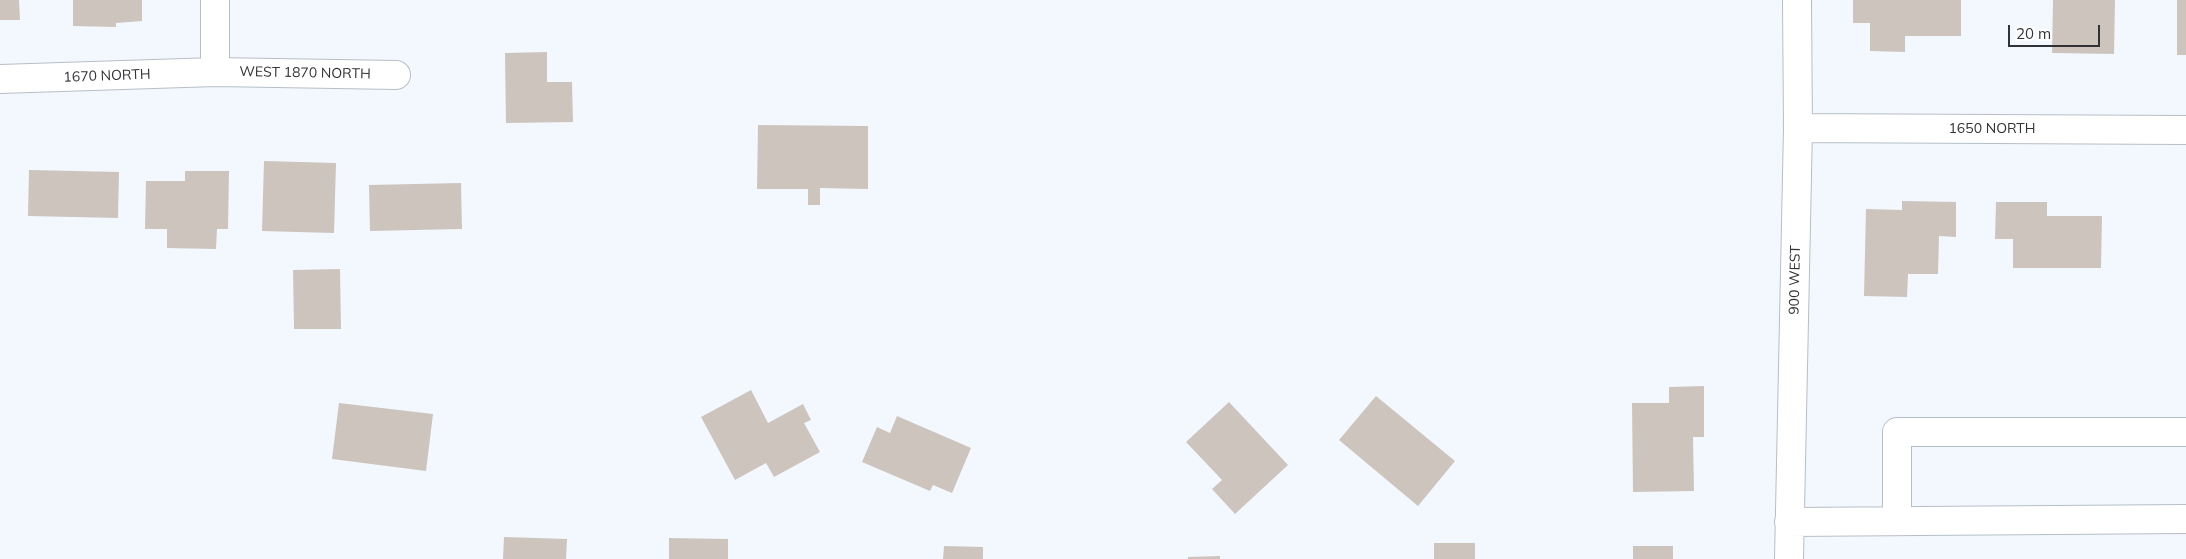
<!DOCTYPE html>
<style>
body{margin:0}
#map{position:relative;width:2186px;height:559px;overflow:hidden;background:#f3f8fe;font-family:Mulish,sans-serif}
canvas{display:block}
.scale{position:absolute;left:2008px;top:25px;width:92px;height:22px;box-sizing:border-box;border:2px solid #303235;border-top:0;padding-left:6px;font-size:15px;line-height:18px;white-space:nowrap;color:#303235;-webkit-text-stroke:4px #fff;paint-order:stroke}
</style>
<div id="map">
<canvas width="2186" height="559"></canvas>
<div class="scale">20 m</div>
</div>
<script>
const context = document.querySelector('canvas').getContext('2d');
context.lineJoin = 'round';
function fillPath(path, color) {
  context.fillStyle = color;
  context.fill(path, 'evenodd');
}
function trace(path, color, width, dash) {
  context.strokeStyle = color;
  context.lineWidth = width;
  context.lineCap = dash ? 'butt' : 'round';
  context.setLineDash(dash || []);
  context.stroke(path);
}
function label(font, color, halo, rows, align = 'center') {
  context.font = font + ' Mulish,sans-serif';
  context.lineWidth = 4;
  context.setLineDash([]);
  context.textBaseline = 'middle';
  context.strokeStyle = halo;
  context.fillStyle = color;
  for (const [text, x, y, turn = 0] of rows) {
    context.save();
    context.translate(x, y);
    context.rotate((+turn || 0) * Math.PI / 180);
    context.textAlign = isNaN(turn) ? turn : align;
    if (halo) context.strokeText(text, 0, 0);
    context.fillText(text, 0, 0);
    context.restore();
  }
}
const building = new Path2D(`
 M0,0H19L20,20H0Z
 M73,0H142V21L116,23V27L73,26Z
 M1853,0H1961V36H1905V52L1870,51V23H1853Z
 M2053,0H2115L2114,54L2052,53Z
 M2177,0H2186V55H2177Z
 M547,52V82H572L573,122L506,123L505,53Z
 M758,125L868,126V189L820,188V205H808V189H757Z
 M264,161L336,163L334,233L262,231Z
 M29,170L119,172L118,218L28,216Z
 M185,171H229L228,229H217L216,249L167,248V229H145L146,181H185Z
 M461,183L462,229L370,231L369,185Z
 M1902,201L1956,202V237L1939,236L1938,274H1908L1907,297L1864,296L1866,209L1902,210Z
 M1996,202H2047V216H2102L2101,268H2013V239H1995Z
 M340,269L341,329H294L293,270Z
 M1704,386V437H1693L1694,491L1633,492L1632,403H1669V387Z
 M751,390L768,423L803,404L811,420L804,423L820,452L774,477L766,463L735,480L701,417Z
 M1376,396L1455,461L1418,506L1339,440Z
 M1229,402L1288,465L1235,514L1212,489L1222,480L1186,442Z
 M339,403L433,414L426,471L332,459Z
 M897,416L971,448L952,493L933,485L930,491L862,462L877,427L890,433Z
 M504,537L567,539L566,559H503Z
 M669,538L728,539V559H669Z
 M1434,543H1475V559H1434Z
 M944,546L983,547V559H943Z
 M1633,546H1673V559H1633Z
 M1220,556V559H1188V557Z`);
const minor = new Path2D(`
 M215,0V72
 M0,79L215,72L396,75
 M1798,128L2186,130
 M1897,521V432H2186
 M1789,522L2186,519
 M1789,559L1798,128L1797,0`);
const streetNames = [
 ["WEST 1870 NORTH",305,73,1],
 ["1670 NORTH",107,76,-2],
 ["1650 NORTH",1992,129],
 ["900 WEST",1795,280,-89]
];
fillPath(building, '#cdc4be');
trace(minor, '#b8bec5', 30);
trace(minor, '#fff', 28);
label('14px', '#303235', '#fff', streetNames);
</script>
